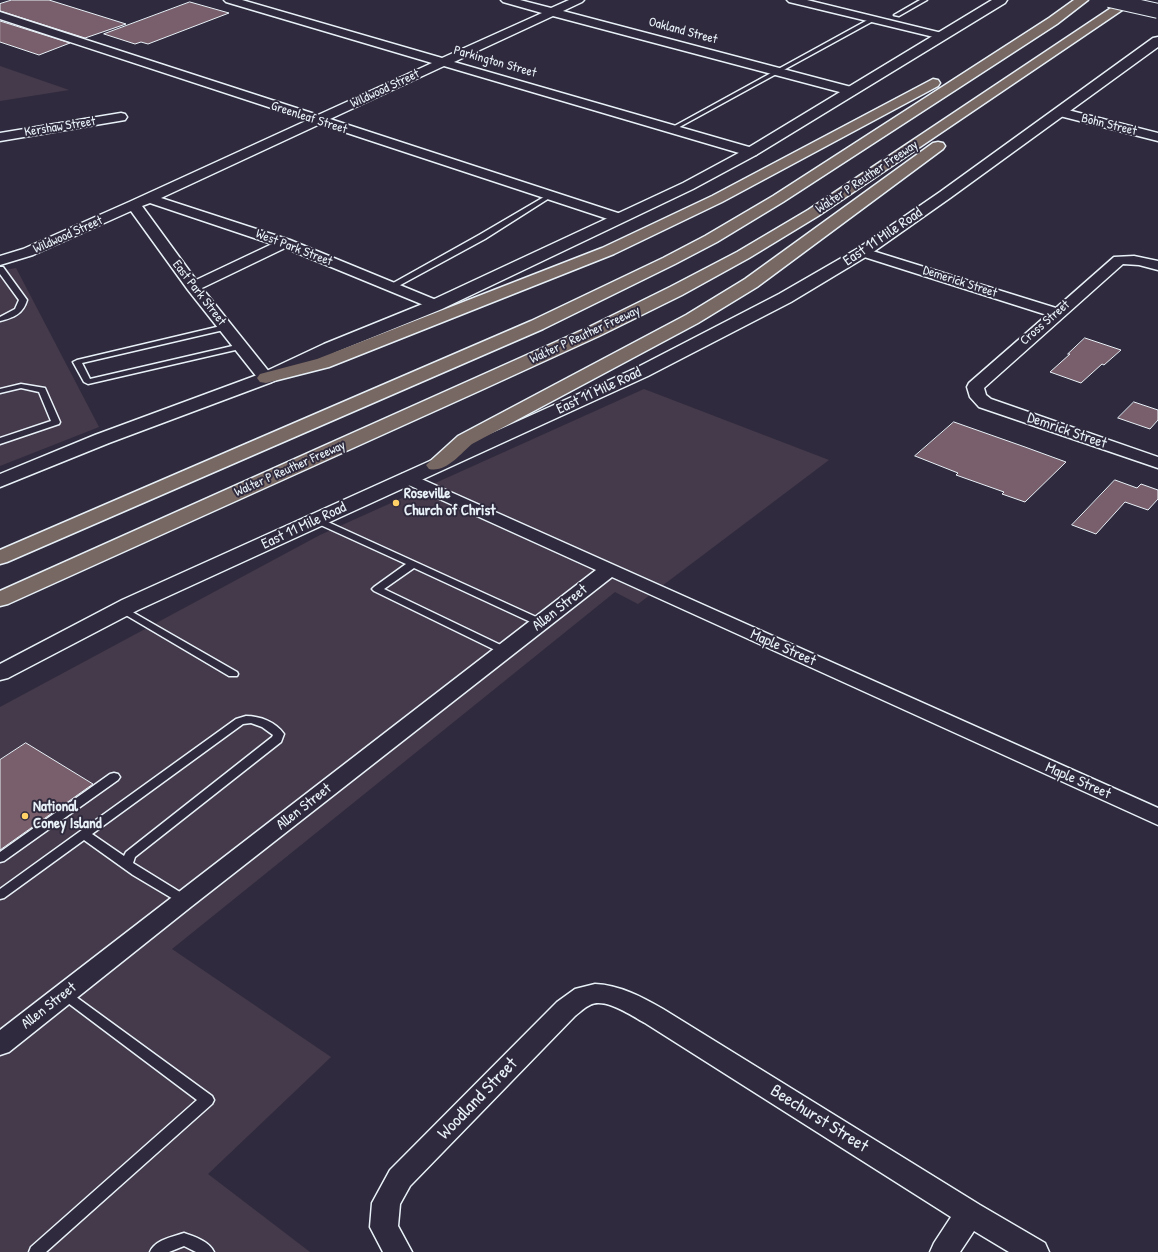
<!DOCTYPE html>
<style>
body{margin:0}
canvas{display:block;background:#2f2a3d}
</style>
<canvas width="1158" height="1252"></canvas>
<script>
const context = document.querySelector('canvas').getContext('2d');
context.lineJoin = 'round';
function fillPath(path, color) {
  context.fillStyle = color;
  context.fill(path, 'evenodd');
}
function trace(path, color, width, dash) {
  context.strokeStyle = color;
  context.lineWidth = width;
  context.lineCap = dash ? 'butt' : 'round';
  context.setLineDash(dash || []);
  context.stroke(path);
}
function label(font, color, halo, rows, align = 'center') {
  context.font = font + ' "Patrick Hand",sans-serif';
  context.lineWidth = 4;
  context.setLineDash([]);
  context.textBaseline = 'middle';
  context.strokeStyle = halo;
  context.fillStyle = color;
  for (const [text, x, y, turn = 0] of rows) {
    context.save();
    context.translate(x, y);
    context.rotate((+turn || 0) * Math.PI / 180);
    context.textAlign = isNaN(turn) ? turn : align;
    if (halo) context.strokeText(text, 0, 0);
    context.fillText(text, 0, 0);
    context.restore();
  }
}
const built = new Path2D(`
 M0,66L69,90L0,101Z
 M16,268L99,427L0,466V271Z
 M644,389L829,460L638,604L615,592L172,949L331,1057L208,1174L310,1252H0V707L320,535Z`);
const building = new Path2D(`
 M12,0H49L126,24L85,38L0,11V4Z
 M190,2L229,13L148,44L141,42L135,44L104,34Z
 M0,21L70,43L39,55L0,42Z
 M1085,338L1121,350L1104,365L1102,364L1081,383L1050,372L1070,354H1068Z
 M1134,402L1158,410V420L1150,429L1118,418Z
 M954,422L1025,447L1066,462L1025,502L1002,494L1004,492L956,475L958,473L915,456Z
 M1115,480L1137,488L1141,484L1158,490V499L1148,510L1125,502L1096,534L1072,525Z
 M26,743L93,784L0,850V760Z`);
const lane = new Path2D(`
 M920,0H927L899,16L894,15Z
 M873,17L876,19L875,20L674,130L669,129Z
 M549,194L552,196L551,197L485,239L393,289H390L386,287L479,235Z
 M0,267H3L27,300C23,314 13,318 0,321V317L15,309L19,300L0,274Z
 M225,325L229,327L228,329L82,363L90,379L241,344L245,346L244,348L88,384L84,382L73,362L77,360Z
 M21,384L45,388L60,422L59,424L0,444V438L51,421L39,392L21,388L0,393V389Z
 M317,517L545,621L546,623L545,625H537L414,568L384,589L509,649L510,651L509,653H501L374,591L372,589L374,587L406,564L314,522L312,520L314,518Z
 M122,606L237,672L238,674L237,676H229L119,611L117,609L119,607Z
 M246,716C260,716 276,722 284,734L281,742L135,857L133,863L188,897L190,900L188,903L184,904L180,903L133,875L84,840L4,898L0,899V889L236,719ZM251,723L262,727L273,735L272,737L126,852L124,856L92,834L243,724Z
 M114,773L118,774L120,777L118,780L4,861L0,862V852L110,774Z
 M64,989L68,991L212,1096L214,1100L212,1104L46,1252H29L31,1247L197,1100L60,997L58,994L60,991Z
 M184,1233C195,1237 209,1241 214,1252H196L184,1246L169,1252H150C155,1240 172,1237 184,1233Z`);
const street = new Path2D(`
 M224,0H242L442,58L542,13L503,2L501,0H520L551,8L569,0H584L582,2L563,11L855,88L857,91L855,94L851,95L553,16L454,62L756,149L758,152L756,155H746L444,66L330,119L624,215L626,218L624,221L619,222L614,221L320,124L161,198L290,240L441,302L444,305L441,308L436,310L431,308L285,248L202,288L274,378L272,381L266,383L260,381L188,290L131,211L33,255L0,265V256L23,249L129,202L308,120L0,19V12L318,115L432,63L226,2ZM150,203L272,244L196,280L142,206Z
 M787,0H807L946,34L948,36L946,38L942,39L789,2Z
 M1060,108L1158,133V141L1056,115L1054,112L1056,109Z
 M121,113L125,114L127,117L125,120L0,141V133Z
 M863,248L1056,308L1114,257L1134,256L1158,261V270L1139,265L1123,264L984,388L986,395L991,399L1158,457V468L979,407L970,397L967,387L969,383L1047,315L858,255L856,252L858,249Z
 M408,473L1158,808V825L612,577L192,906L9,1052L0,1055V1030L596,570L402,482L399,478L402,474Z
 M595,984C620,985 642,997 663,1009L980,1205L1045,1243L1049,1252H1009L974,1231L960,1252H930L934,1243L951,1217L645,1023C632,1016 605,997 590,1005C585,1007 580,1012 575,1016L410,1186L400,1204L398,1226L412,1252H383L370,1227L372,1203L390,1170L557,1002L575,989Z`);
const secondary = new Path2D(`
 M992,0H1007L1005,3L756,155L693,189L442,309L336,352L272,382L109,443L0,487V474L95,435L260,374L324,344L430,301L683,183L746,149Z
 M1158,37V47L950,198L869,255L791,302L648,376L138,610L8,678L0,680V664L122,600L636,368L779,294L857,249L940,192L1153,38Z`);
const highway = new Path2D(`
 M1074,0H1088L1057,24L783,202L717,242L675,264L543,329L7,562L0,564V550L531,321L663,258L705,236L773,196L1049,18Z
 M1123,0H1137L818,216L749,258L682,295L599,336L479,391L8,604L0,606V591L587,328L670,287L737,252L808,210Z
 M933,79L938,80L940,83L938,86L722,202L614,254L329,367L266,383L260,382L257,378L260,374L317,359L602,248L712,196Z
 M938,142L943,143L945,146L943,149L757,287L698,323L472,444C460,454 446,473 429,469L426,465L458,436L686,315L745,279L933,143Z`);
const secondaryBridge = new Path2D(`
 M1109,0L1158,11`);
const markers = [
 [396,503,4,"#ffd166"],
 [25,816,4,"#ffd166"]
];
const farStreetnames = [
 ["Oakland Street",683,31,15],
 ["Parkington Street",495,62,16],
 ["Wildwood Street",385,89,-25],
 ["Greenleaf Street",309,118,18],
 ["Bohn Street",1109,125,14],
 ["Kershaw Street",60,127,-9],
 ["Walter P Reuther Freeway",867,177,-34],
 ["Wildwood Street",68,235,-24],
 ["West Park Street",294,248,21],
 ["Demerick Street",960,282,18],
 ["East Park Street",199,293,52],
 ["Cross Street",1045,323,-41],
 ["Walter P Reuther Freeway",585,335,-25],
 ["Walter P Reuther Freeway",290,469,-24]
];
const streetNames = [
 ["East 11 Mile Road",883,237,-34],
 ["East 11 Mile Road",599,391,-25],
 ["Demrick Street",1067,431,19],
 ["East 11 Mile Road",304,526,-25],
 ["Allen Street",560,608,-38],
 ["Maple Street",783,648,24],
 ["Maple Street",1078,781,24],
 ["Allen Street",304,807,-38],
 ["Allen Street",49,1006,-38]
];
const poiNames = [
 ["Roseville",404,494],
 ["Church of Christ",404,511],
 ["National",33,807],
 ["Coney Island",33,824]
];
const nearStreetnames = [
 ["Woodland Street",478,1099,-46],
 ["Beechurst Street",819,1119,32]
];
fillPath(built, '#453a4b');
fillPath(building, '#785f6b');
trace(building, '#e8f1f8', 1);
trace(lane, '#e8f1f8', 3);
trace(street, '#e8f1f8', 3);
trace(secondary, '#e8f1f8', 3);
trace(highway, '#e8f1f8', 3);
fillPath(lane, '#2f2a3d');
fillPath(street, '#2f2a3d');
fillPath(secondary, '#2f2a3d');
fillPath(highway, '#776864');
trace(secondaryBridge, '#e8f1f8', 16, []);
trace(secondaryBridge, '#2f2a3d', 14);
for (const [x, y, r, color] of markers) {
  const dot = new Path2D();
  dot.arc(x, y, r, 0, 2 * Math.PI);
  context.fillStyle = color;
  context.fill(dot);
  trace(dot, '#2f2a3d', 1.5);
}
label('13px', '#e8f1f8', '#2f2a3d', farStreetnames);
label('15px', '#e8f1f8', '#2f2a3d', streetNames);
label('bold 15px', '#e8f1f8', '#2f2a3d', poiNames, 'left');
label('18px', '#e8f1f8', '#2f2a3d', nearStreetnames);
</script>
